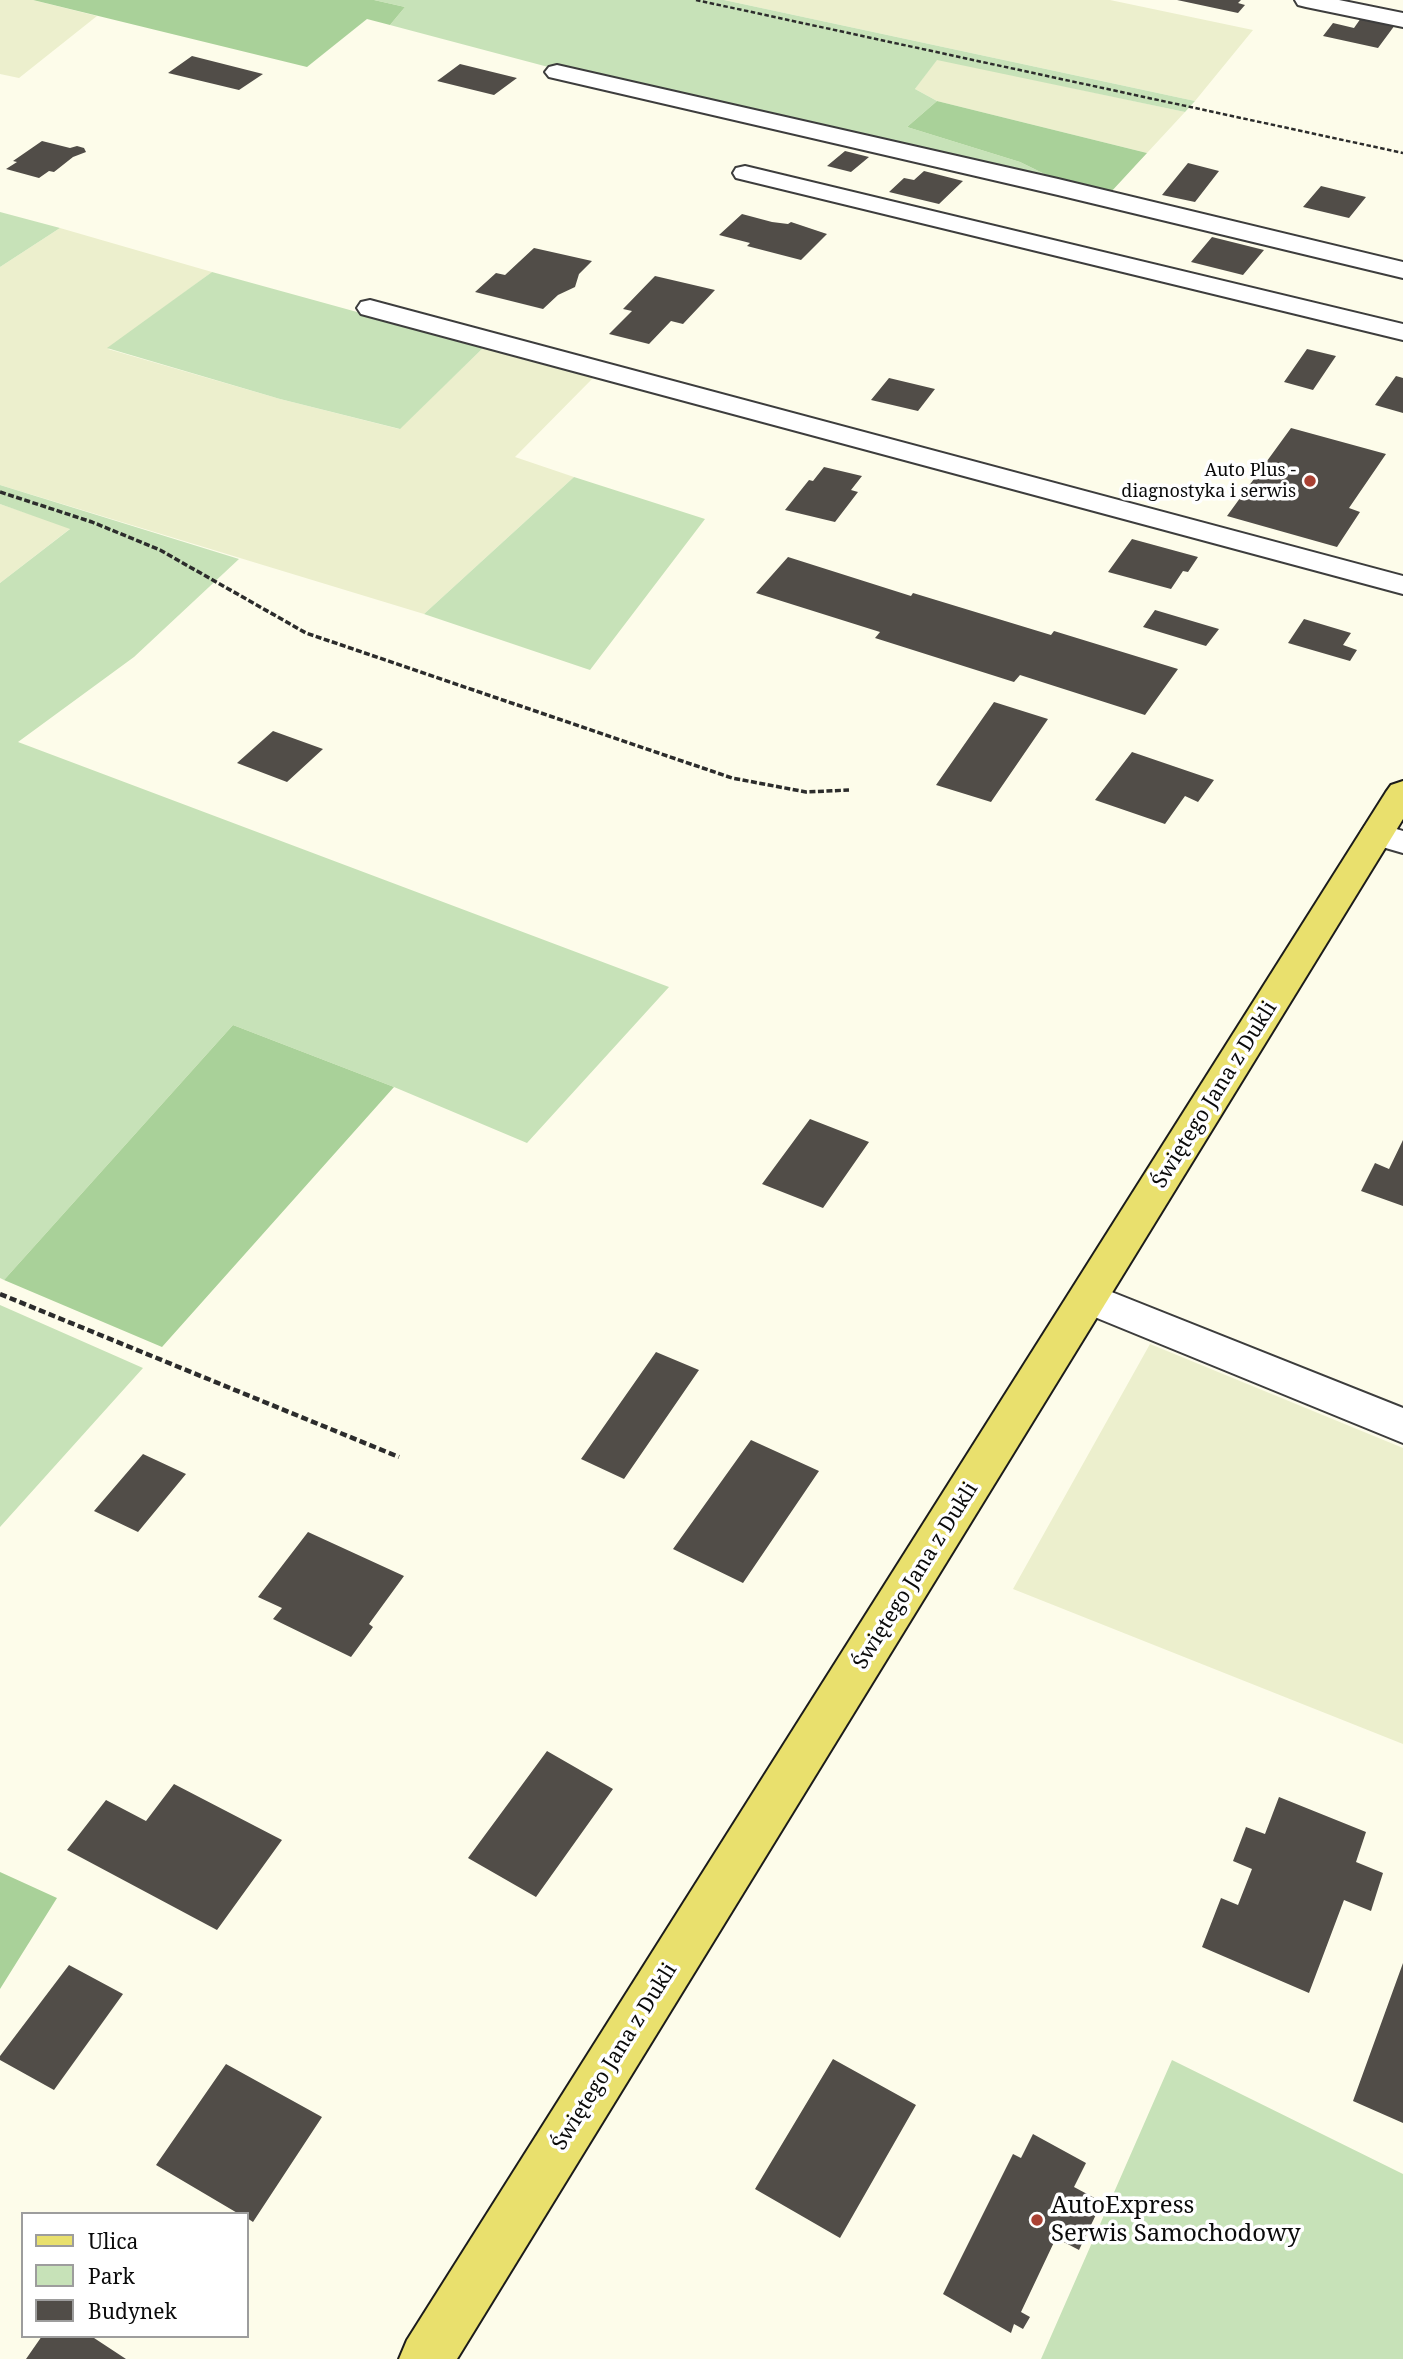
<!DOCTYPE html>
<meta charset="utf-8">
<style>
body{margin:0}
#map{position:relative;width:1403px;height:2359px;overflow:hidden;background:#fdfcea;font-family:"Noto Serif",serif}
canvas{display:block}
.legend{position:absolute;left:21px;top:2212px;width:228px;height:126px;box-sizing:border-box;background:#fff;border:2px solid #9d9d9d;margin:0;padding:9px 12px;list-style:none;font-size:21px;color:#0a0a0a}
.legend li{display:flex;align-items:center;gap:14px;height:35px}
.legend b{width:35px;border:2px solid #9d9d9d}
</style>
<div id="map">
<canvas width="1403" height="2359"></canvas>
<ul class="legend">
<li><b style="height:9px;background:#e9e06d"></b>Ulica</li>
<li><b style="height:19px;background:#c7e2b8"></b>Park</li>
<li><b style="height:19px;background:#514d48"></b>Budynek</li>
</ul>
</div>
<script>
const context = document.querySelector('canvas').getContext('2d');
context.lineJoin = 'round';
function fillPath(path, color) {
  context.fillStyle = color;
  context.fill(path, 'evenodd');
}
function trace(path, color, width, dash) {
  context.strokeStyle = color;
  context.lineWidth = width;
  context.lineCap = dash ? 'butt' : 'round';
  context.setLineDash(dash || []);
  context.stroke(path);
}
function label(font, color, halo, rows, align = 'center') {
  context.font = font + ' "Noto Serif",serif';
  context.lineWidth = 7;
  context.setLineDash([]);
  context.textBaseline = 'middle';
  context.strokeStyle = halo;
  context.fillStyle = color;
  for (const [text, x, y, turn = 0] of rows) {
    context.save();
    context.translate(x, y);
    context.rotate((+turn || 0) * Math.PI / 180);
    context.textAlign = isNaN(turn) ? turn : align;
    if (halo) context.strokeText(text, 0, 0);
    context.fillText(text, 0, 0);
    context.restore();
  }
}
const farmland = new Path2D(`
 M0,0H33L97,16L19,78L0,74Z
 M724,0H1110L1253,30L1195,101Z
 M937,59L1185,112L1147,153L937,101L915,89Z
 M60,228L212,272L108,349L280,399L399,429L484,347L594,377L515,457L574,477L424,614L0,485V267Z
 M0,504L71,528L0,583Z
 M1150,1344L1403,1448V1744L1013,1589Z`);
const green = new Path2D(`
 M374,0H724L1195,101L1185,112L937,60L915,89L937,101L907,127L1020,162L1059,181L552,68L390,25L405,7Z
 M0,212L60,228L0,267Z
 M212,272L484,347L400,429L280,399L107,348Z
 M574,477L705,519L590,670L424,614Z
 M0,485L239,559L134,657L18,742L669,987L527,1143L394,1087L233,1025L4,1280L0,1278V583L70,529L0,504Z
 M0,1305L143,1368L0,1527Z
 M1172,2060L1403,2174V2359H1041Z`);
const forest = new Path2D(`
 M33,0H374L405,7L390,25L367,19L307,67Z
 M937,101L1147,153L1110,193L1059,181L1020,162L907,127Z
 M233,1025L394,1087L162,1347L4,1280Z
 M0,1872L57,1898L0,1989Z`);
const building = new Path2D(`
 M1177,0H1241L1238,3L1245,5L1238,13Z
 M1361,18L1395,25L1378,48L1323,36L1333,23L1354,28Z
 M192,56L263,74L239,90L168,73Z
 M460,64L517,78L494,95L437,81Z
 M42,141L70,148L77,146L84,148L86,152L73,157L54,172L49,171L39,178L6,169L17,162L13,161Z
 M845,151L869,157L851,172L827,166Z
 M1188,163L1219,171L1195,202L1162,195Z
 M924,171L963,181L939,204L889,192L904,178L914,180Z
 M1321,186L1366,197L1349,218L1303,207Z
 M742,214L772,222L788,224L791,222L827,234L801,260L747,246L750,243L719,235Z
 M1212,237L1264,250L1243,275L1191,262Z
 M534,248L592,261L579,274L575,287L558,295L543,309L475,292L496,273L505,275Z
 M655,276L715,290L683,324L671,321L649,344L609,334L632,311L623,309Z
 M1307,349L1336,356L1313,390L1284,382Z
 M1396,376L1403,378V413L1375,405Z
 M889,378L935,389L918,411L871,400Z
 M1291,428L1386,454L1349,508L1360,512L1337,547L1227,516Z
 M824,467L862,476L851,490L858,492L835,522L785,510L809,480L813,481Z
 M1132,539L1198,557L1188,572L1183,571L1171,589L1108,572Z
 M788,557L911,596L913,593L1051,635L1054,631L1178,669L1145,715L1020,675L1014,682L875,638L880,632L756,593Z
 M1155,610L1219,629L1206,646L1143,627Z
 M1304,619L1351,633L1343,645L1357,650L1350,661L1288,643Z
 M994,702L1048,719L991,802L936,785Z
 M273,731L323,749L287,782L237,763Z
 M1132,752L1214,780L1198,802L1185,796L1165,824L1095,800Z
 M810,1119L869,1142L823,1208L762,1184Z
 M1403,1140V1206L1361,1191L1375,1163L1389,1169Z
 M656,1352L699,1370L624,1479L581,1459Z
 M751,1440L819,1471L743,1583L673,1549Z
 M143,1454L186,1474L138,1532L94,1511Z
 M308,1532L404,1576L369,1624L373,1627L351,1657L273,1619L282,1608L258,1597Z
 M547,1751L613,1789L536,1897L468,1858Z
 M174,1784L282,1840L217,1930L67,1850L106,1800L146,1821Z
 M1279,1797L1366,1832L1356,1862L1383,1873L1371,1911L1344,1900L1309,1993L1202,1947L1221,1898L1238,1905L1252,1869L1233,1861L1246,1827L1265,1834Z
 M1403,1963V2123L1353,2101Z
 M69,1965L123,1994L54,2090L0,2060V2056Z
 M833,2059L916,2105L840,2238L755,2189Z
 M226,2064L322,2117L253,2222L247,2218V2214H239L156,2165Z
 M1033,2134L1086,2163L1074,2187L1102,2202L1079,2250L1056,2238L1021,2312L1030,2317L1023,2329L1014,2324L1011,2333L943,2294L1013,2154L1021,2158Z
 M42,2336H91L126,2359H26Z`);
const pathFar2 = new Path2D(`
 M696,0L1403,153`);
const pathFar1 = new Path2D(`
 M0,492L92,522L160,550L306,633L732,778L806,792L849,790`);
const path = new Path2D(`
 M0,1294L399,1457`);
const minor = new Path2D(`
 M1295,0H1339L1403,13V27L1306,7L1298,5Z
 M557,65L1058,179L1403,262V278L1058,195L549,77L545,72L549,67Z
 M745,166L1403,324V340L736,178L733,173L736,168Z
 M370,300L1403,576V594L361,314L357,308L361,302Z
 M1377,823L1403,831V853L1365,842L1360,834L1365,826Z
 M1089,1283L1403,1408V1443L1075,1309L1069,1298L1075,1287Z`);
const major = new Path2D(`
 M1403,781V819L457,2359H399L407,2340L1386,792L1391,785Z`);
const markers = [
 [1310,481,7,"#a94133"],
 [1037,2220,7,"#a94133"]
];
const farPoinames = [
 ["Auto Plus -",1296,471],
 ["diagnostyka i serwis",1296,492]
];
const streetNames = [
 ["Świętego Jana z Dukli",1215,1095,-58],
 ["Świętego Jana z Dukli",916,1576,-58],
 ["Świętego Jana z Dukli",615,2057,-58]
];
const nearPoinames = [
 ["AutoExpress",1051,2206],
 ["Serwis Samochodowy",1051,2234]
];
fillPath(farmland, '#ecefcd');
fillPath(green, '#c7e2b8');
fillPath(forest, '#a9d199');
fillPath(building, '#514d48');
trace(minor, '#3d3d3d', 4);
trace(major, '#1b1b1b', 4);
trace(pathFar2, '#2c2c2c', 2.5, [4.5, 2.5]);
trace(pathFar1, '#2c2c2c', 3.5, [6, 2.5]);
trace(path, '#2c2c2c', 4.5, [7, 3.5]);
fillPath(minor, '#fff');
fillPath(major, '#e9e06d');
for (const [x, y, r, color] of markers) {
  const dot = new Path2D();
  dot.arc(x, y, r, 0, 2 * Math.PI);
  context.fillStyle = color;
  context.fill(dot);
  trace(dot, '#fff', 2.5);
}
label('18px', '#0a0a0a', '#fff', farPoinames, 'right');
label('21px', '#0a0a0a', '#fff', streetNames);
label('24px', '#0a0a0a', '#fff', nearPoinames, 'left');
</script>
